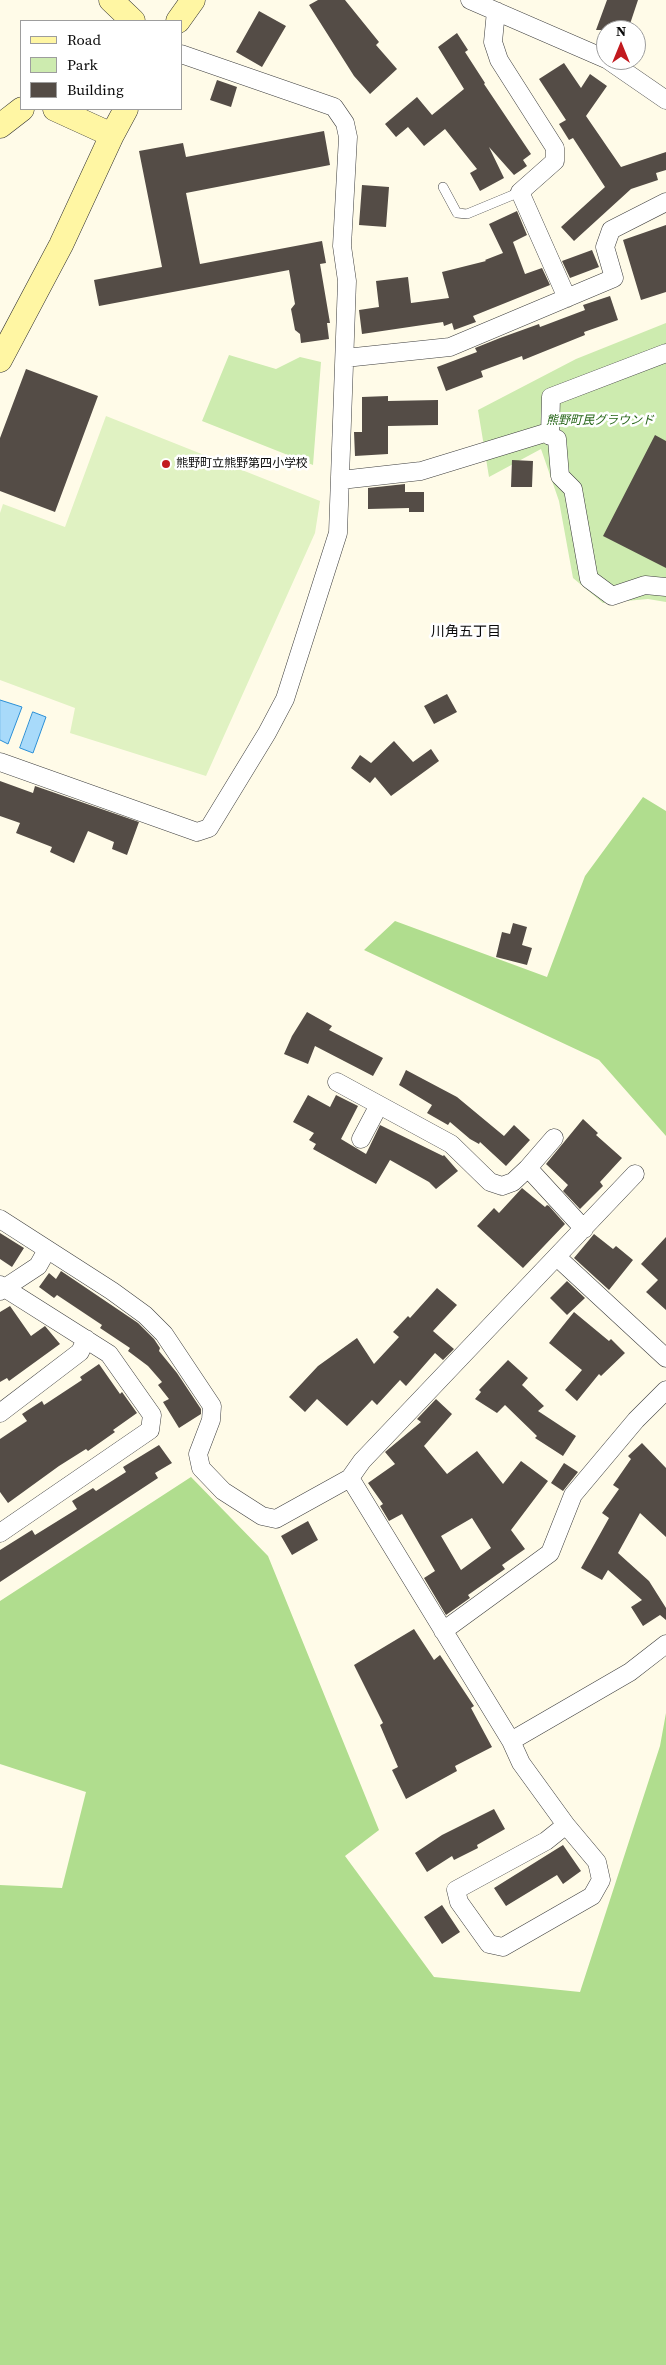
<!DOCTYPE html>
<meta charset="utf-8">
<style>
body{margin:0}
#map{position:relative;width:666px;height:2365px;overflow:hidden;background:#fffbe8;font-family:"Source Serif 4",serif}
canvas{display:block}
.legend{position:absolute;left:20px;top:20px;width:162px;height:90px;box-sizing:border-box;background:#fff;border:1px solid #9d9d9d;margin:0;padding:6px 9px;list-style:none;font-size:15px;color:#0a0a0a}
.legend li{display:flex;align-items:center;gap:10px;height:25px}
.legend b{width:25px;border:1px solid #9d9d9d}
.north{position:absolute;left:596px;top:20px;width:50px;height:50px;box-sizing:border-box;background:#fff;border:1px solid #9d9d9d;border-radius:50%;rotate:0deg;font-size:14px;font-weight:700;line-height:20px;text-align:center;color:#0a0a0a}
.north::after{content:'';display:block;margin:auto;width:18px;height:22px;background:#c21a1f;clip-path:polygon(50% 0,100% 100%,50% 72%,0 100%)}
</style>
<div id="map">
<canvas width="666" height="2365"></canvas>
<ul class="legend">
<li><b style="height:6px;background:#fff6a3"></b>Road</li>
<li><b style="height:14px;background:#cdebaf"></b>Park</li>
<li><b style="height:14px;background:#544c46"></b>Building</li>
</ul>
<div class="north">N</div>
</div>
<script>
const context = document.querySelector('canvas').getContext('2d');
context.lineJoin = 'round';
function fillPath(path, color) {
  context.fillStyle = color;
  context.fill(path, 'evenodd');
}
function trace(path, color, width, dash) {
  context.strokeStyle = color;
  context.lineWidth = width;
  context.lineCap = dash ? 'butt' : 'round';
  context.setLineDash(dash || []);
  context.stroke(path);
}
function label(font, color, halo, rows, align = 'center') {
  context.font = font + ' "Source Serif 4","Noto Sans JP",serif';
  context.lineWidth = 5;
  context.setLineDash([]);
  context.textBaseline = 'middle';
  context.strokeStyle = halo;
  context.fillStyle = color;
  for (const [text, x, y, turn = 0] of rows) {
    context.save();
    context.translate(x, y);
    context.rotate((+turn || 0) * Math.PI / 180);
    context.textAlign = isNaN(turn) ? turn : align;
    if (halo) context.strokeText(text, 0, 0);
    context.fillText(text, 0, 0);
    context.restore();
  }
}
const green = new Path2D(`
 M666,323V602L648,599L603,603L573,578L559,501L541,449L489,477L478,410L576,359Z
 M229,355L276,369L300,357L321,362L313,465L202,421Z`);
const forest = new Path2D(`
 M643,797L666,811V1136L599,1060L364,950L395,921L547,977L585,876Z
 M191,1477L268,1556L379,1830L345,1856L434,1977L580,1992L660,1746L666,1713V2365H0V1885L62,1888L86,1792L0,1764V1601Z`);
const pitch = new Path2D(`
 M106,416L320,501L315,533L206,776L70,733L75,708L0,680V513L3,504L65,527Z`);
const water = new Path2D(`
 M0,700L22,707L8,744L0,740Z
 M33,712L46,717L33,753L20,748Z`);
const building = new Path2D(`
 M318,0H345L379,42L376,45L397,69L370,94L354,76L309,5Z
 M607,0H638L628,30H596Z
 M259,11L286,26L262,67L236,52Z
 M457,33L468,50L465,52L485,83L484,84L531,154L523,160L527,166L514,175L489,147L504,178L480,191L470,173L477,169L445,129L424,146L408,127L396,137L385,124L417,97L432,115L464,89L438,47Z
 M564,63L581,88L590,74L607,86L586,116L621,167L666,152V170L656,173L658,180L631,189L574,241L561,227L605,187L573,138L569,140L559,124L566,120L539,79Z
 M217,80L237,87L231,107L210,100Z
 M324,131L330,165L186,193L200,264L322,241L326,263L320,264L330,323H327L329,339L301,343L300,334L295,330L291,309L295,304L289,270L99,306L94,280L162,267L139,151L183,143L186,157Z
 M362,185L389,187L386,227L359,225Z
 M517,211L527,235L513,242L525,274L542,268L550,285L473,316L476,322L454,330L452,323L444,326L443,322L362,334L359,310L379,307L376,281L408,277L411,303L449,298L442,272L486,261L485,260L503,253L489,224Z
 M666,225V292L641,300L623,240Z
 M592,250L599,267L570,278L562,261Z
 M610,296L618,320L584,332L585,335L523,360L522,356L481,371L483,377L446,391L437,367L477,352L475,348L500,338L539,324L540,327L585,310L583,305Z
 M26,369L98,396L55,512L0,491V438Z
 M388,396V401L438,400V425L388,426V454L355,456L354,432H362V397Z
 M655,435L666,441V568L603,536Z
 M512,460L533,461L532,487H511Z
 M405,484V492H424V512H409V508L368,509V488Z
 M447,694L457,712L434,724L424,706Z
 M394,741L413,762L431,749L439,761L391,796L375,777L370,783L351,768L360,755L371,763Z
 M0,781L33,793L35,786L139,822L127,855L112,849L114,842L88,831L74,863L50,852L52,847L16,833L20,823L0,816Z
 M513,923L527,927L522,945L532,948L527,965L496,957L502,932L510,934Z
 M307,1012L332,1026L329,1030L383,1058L373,1076L315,1046L308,1064L284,1054L292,1036Z
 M406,1070L457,1097L504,1136L514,1125L530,1140L506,1166L480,1142L479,1144L470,1139L450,1122L448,1125L427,1113L432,1105L399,1085Z
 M308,1095L330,1107L336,1095L358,1106L341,1139L366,1154L380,1125L443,1156L444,1155L458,1171L436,1189L429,1182L390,1160L376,1184L313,1149L316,1144L309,1140L314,1133L293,1122Z
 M583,1119L598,1133L596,1135L622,1158L600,1182L603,1186L580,1209L563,1191L568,1185L546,1164Z
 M522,1188L545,1207L547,1205L549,1206L565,1224L523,1268L477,1226L494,1208L499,1213Z
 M0,1233L24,1248L12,1267L0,1259Z
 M594,1234L613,1249L616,1246L633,1260L609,1290L574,1258Z
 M666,1237V1310L646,1292L658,1280L641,1264Z
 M61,1271L138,1323L154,1339L160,1348L159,1351L177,1373L201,1409V1414L179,1428L163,1402L169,1399L158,1385L162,1382L148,1366L128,1351L130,1348L100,1328L102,1325L57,1295L54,1298L39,1287L49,1273L56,1279Z
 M567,1281L585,1298L567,1315L550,1298Z
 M437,1288L457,1305L433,1331L454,1349L443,1360L435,1353L406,1386L400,1380L377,1405L372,1400L347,1426L317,1399L305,1412L289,1397L318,1366L357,1338L374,1364L399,1337L393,1332L408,1316L410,1318Z
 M10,1306L31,1336L45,1326L60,1344L9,1381L7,1378L0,1382V1312Z
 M574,1312L609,1341L611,1339L625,1353L601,1376L599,1374L577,1401L565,1390L582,1370L549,1343Z
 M508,1360L528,1378L522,1385L544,1406L538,1411L576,1436L563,1456L535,1438L537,1436L505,1405L497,1413L475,1399L481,1392L479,1390Z
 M99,1364L120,1394L122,1392L137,1413L113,1430L115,1432L88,1451L86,1449L59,1466L8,1503L0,1492V1439L27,1421L22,1414L42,1401L44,1405L82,1380L80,1377Z
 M436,1399L452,1414L424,1446L447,1474L477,1451L503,1484L521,1461L548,1481L511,1530L525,1549L502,1565L505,1569L468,1595L470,1598L446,1615L424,1578L435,1571L402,1514L389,1521L380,1506L383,1504L368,1483L395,1464L385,1452L421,1422L417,1419ZM472,1518L491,1548L461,1570L441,1536Z
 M642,1443L666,1468V1537L640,1513L618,1553L649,1581L666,1608V1620L660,1615L643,1626L631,1607L642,1600L608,1570L602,1580L581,1568L609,1518L602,1513L619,1489L613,1485L631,1459L628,1456Z
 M159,1445L172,1463L155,1473L158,1478L0,1582V1550L32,1530L35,1535L77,1509L72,1501L93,1488L96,1491L126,1472L123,1467Z
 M564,1463L578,1472L563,1491L551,1483Z
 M308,1521L318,1540L292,1555L281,1536Z
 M414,1629L434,1660L440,1655L474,1706L471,1708L492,1747L455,1766L457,1771L406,1799L392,1770L398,1767L380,1725L383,1723L354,1665Z
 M494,1809L505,1829L477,1845L478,1848L454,1860L452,1856L427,1872L415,1853L442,1835Z
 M563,1845L581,1871L563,1884L557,1875L506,1906L494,1888Z
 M442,1905L460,1932L442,1944L424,1917Z`);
const lane = new Path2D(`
 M443,187L457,213L467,214L520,192`);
const street = new Path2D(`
 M470,0L606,59
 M496,11L493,42L499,60L555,148V161L520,192L567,298
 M608,60L666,100
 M345,358L450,347L614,278L605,247L611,230L666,202
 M550,436L551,397L666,353
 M341,480L421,471L545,433L557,439L560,476L573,489L589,579L612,596L645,585L666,587
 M0,762L197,832L209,828L267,733L285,699L338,533L347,281L342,246L348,137L345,123L334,107L181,54
 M337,1082L451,1144L490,1182L502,1186L513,1182L528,1168L584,1229
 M361,1139L379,1105
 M528,1168L554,1138
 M0,1219L112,1291L145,1315L164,1334L212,1406L211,1420L198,1454L201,1468L223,1491L262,1516L276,1519L350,1478L362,1461L635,1174
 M558,1258L666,1358
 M0,1285L109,1354L152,1415L150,1430L0,1533
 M0,1291L38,1266L47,1250
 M0,1413L80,1352L86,1339
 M350,1478L511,1741L521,1763L566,1825L597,1862L601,1880L592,1896L503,1947L489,1944L459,1902L456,1890L546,1841L566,1825
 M443,1631L550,1553L573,1495L636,1420L666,1390
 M511,1741L630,1672L666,1644`);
const secondary = new Path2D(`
 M111,0L133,21
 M178,21L193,0
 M55,109L112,135
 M0,126L22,109
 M0,360L61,245L112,135L126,109`);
const markers = [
 [166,464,5,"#c21a1f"]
];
const parkNames = [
 ["熊野町民グラウンド",600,421]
];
const poiNames = [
 ["熊野町立熊野第四小学校",176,464]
];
const neighbourhoodNames = [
 ["川角五丁目",466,632]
];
fillPath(green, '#cdebaf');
fillPath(forest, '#b0dd8e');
fillPath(pitch, '#e0f2c2');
fillPath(water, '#a8dafa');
trace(water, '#2b8fd6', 1);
fillPath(building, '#544c46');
trace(lane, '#3d3d3d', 10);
trace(street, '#3d3d3d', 19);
trace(secondary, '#2c2c2c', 25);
trace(lane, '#fff', 9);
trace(street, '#fff', 18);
trace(secondary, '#fff6a3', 24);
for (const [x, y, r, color] of markers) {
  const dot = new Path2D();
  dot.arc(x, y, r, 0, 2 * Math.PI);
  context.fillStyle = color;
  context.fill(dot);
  trace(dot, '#fff', 2);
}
label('italic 12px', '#266518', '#fff', parkNames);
label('12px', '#0a0a0a', '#fff', poiNames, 'left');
label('14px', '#0a0a0a', '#fff', neighbourhoodNames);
</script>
